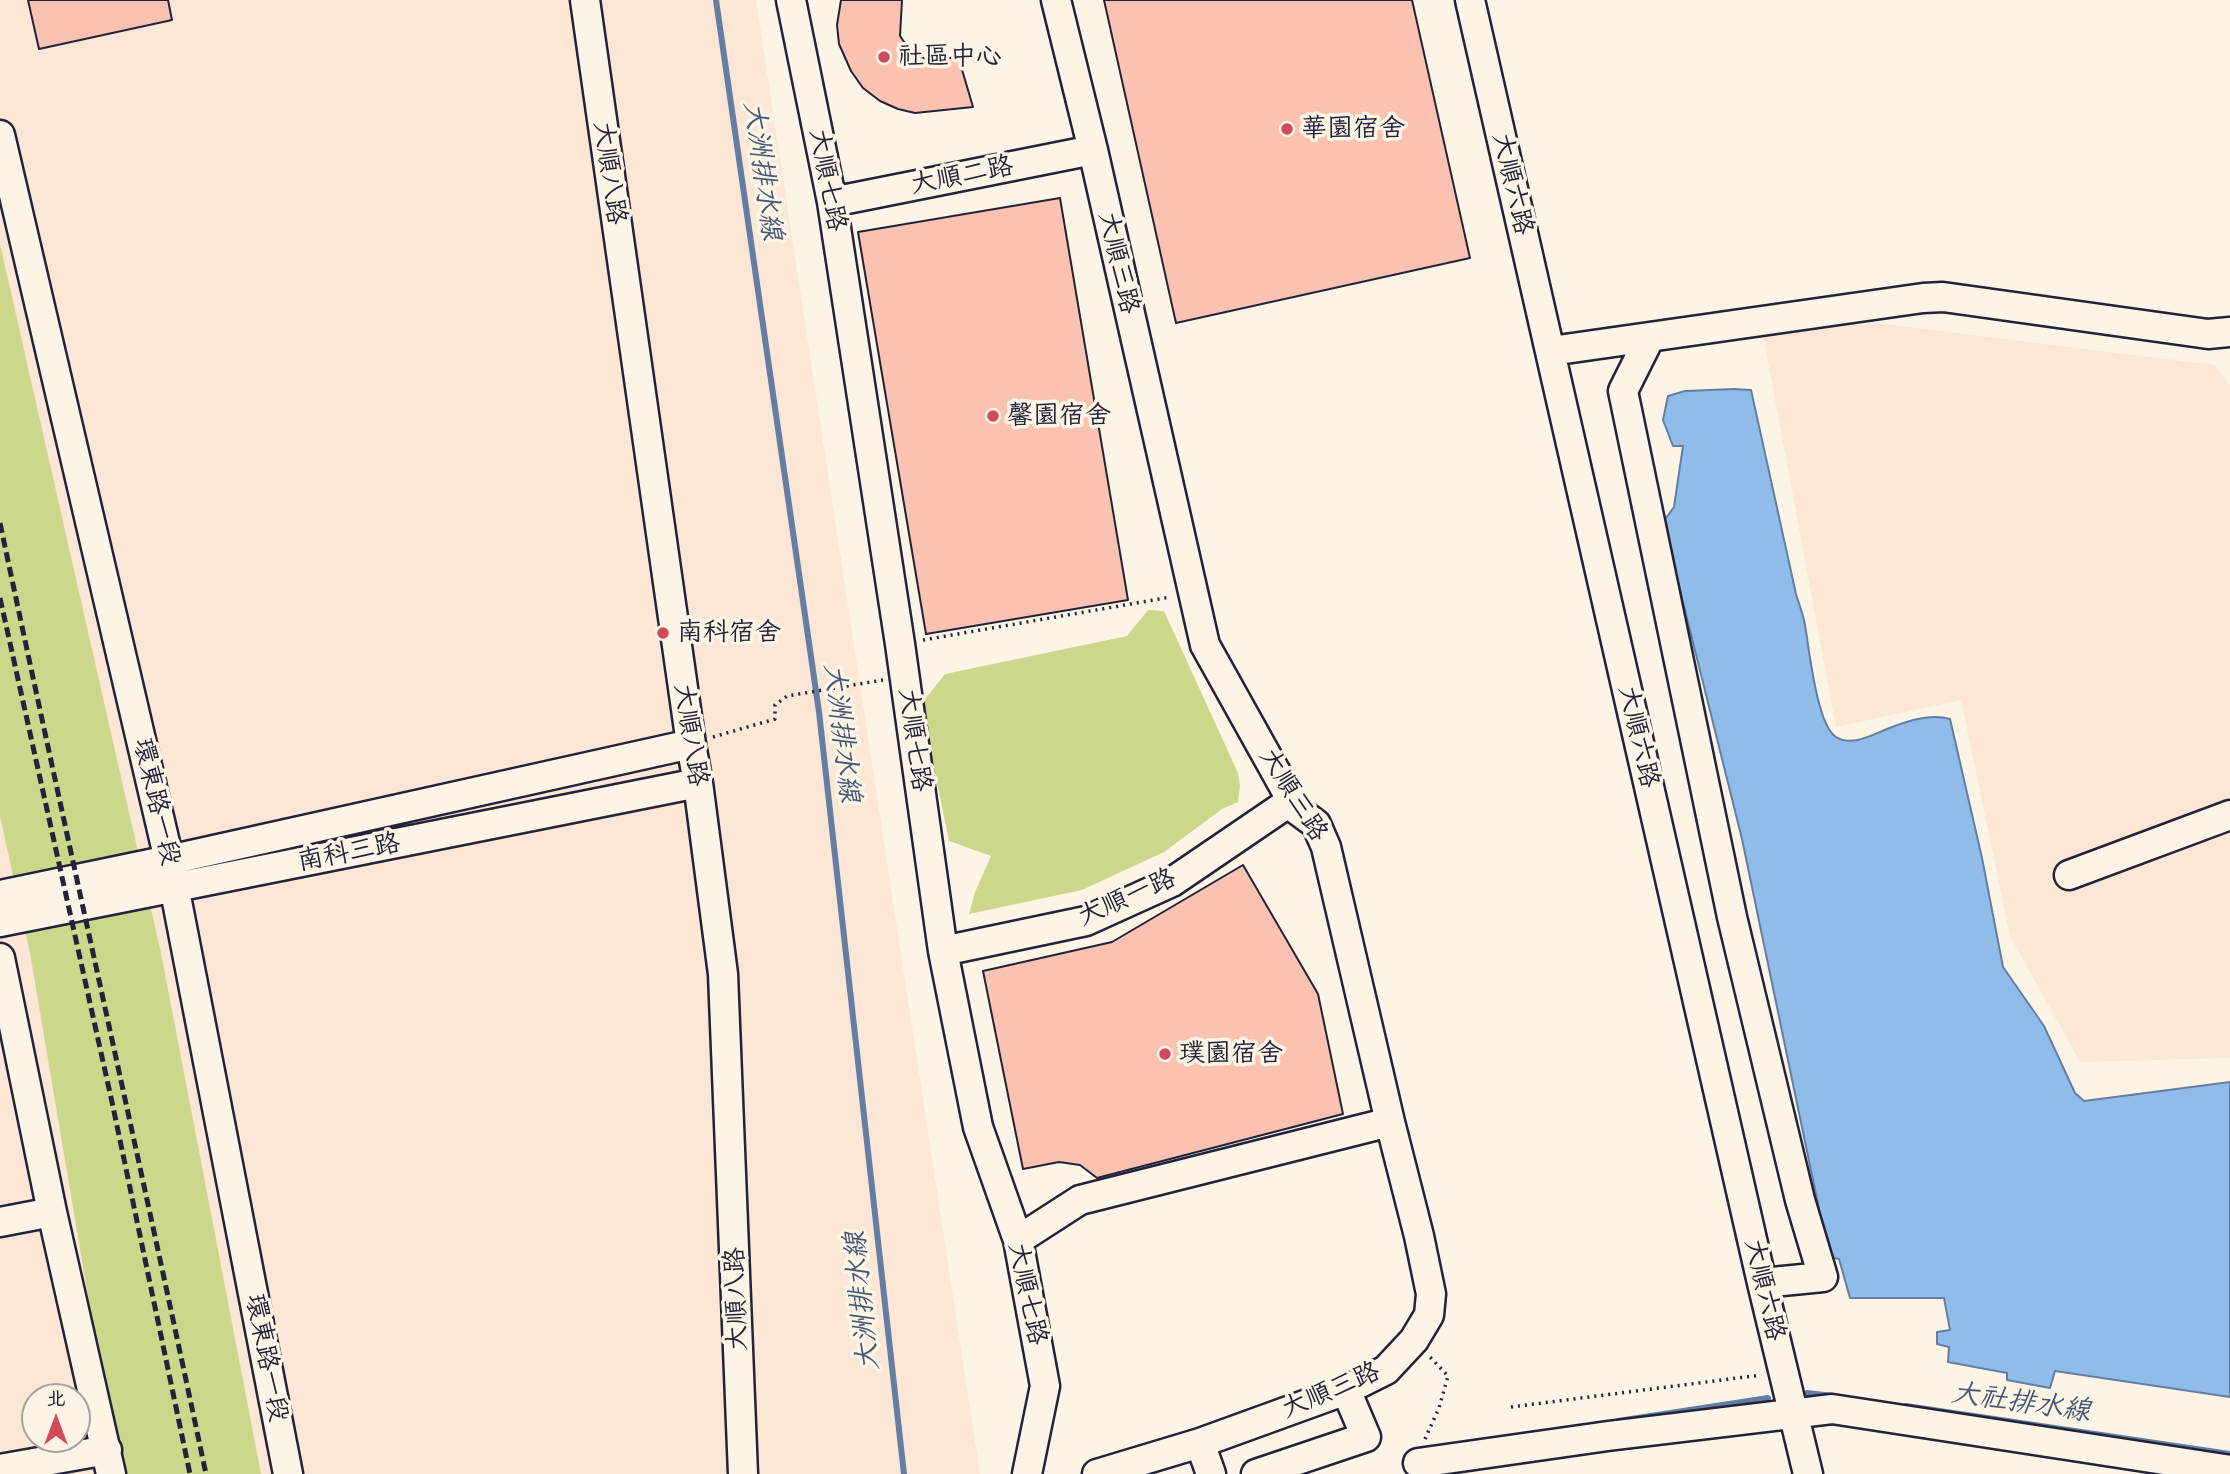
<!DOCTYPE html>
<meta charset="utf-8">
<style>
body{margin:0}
#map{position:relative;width:2230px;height:1474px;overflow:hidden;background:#fcf5e5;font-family:"Shantell Sans","LXGW WenKai TC",sans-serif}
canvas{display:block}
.north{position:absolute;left:21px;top:1383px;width:70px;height:70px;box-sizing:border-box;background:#fcf5e5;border:2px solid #a5a1a1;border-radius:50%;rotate:0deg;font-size:19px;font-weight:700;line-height:28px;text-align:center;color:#22223b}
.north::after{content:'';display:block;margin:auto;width:24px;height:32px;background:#d1495b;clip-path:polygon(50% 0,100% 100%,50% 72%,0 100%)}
</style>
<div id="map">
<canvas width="2230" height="1474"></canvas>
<div class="north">北</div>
</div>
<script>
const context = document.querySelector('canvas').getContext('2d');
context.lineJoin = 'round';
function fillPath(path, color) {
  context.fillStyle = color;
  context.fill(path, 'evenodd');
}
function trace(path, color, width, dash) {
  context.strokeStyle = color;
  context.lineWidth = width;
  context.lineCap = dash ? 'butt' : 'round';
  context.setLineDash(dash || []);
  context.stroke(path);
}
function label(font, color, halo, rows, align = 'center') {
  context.font = font + ' "Shantell Sans","LXGW WenKai TC",sans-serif';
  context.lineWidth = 7;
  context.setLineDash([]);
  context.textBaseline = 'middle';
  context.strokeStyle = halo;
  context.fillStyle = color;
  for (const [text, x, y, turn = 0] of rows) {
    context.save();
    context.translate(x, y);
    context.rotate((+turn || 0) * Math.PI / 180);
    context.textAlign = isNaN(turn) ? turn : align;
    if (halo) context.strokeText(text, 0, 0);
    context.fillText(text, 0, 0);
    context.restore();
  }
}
const built = new Path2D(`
 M0,0H756L980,1474H0ZM35,1397H77V1439H35Z
 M1877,323L2215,365L2230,385V1058L2080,1062L2010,936L1961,700L1836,727L1763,335Z`);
const green = new Path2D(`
 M0,244L161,953L261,1474H118L30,953L0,816Z
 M1148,610L1164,611L1238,773L1240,786L1238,802L1222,809L1164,852L1082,890L969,914L975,892L991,856L949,841L921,704L945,674L1127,636Z`);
const water = new Path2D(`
 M1734,389L1751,390L1796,594C1799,604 1803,614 1805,625C1809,648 1817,726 1836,737C1852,747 1872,735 1887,729C1906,721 1931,713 1950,719L1982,858L2003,967L2044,1026L2075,1093L2084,1101L2230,1082V1397L2055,1371L2050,1388L2007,1380V1373L1948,1362L1949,1347L1937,1344V1332L1950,1330L1944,1298H1850L1839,1259L1829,1257L1742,839L1663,522L1674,507L1683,446H1673L1663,420L1668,396L1685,391Z`);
const stream = new Path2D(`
 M716,0L819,712L904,1474
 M1807,1393L1833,1396
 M1906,1406L2230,1454
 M1618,1421L1768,1398`);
const building = new Path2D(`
 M28,0H168L172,20L39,49Z
 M841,0H902L900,36L907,46L925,59L938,61L958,56L973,107L915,113L898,109L880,101L863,88L851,71L839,44L837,25Z
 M1104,0H1412L1470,258L1176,323Z
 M1060,198L1128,600L926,634L858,232Z
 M1243,865L1318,994L1343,1114L1097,1178L1080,1165L1059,1162L1023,1169L983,971L1112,942Z`);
const path = new Path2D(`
 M923,640L1171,597
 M713,737L775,719V705L787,696L883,680
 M1511,1407L1761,1375
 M1425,1439L1439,1408L1448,1376L1430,1357`);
const minor = new Path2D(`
 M585,0L691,744L698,783L723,974L743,1474
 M791,0L832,202L900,644L943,951L978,1127L1018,1240L1045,1386L1027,1474
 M1056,0L1093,150L1205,645L1297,810L1316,824L1326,847L1390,1122L1419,1236L1431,1294L1429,1315L1414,1340L1386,1370L1346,1390L1200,1443L1097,1474
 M1470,0L1762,1283L1808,1474
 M0,135L169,860L288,1474
 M832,202L1093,150
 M1650,337L1623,391L1732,917L1800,1200L1823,1277L1762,1283
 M1551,351L1923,298L1943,297L2208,334L2230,332
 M2069,875L2230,815
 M0,895L169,860L691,744
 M0,922L698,783
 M943,951L1086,921L1172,882L1291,801
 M0,958L52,1212L111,1474
 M0,1222L52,1212
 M1018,1240L1080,1200L1390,1122
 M1200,1443L1211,1474
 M1418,1463L1608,1436L1832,1409L2230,1470
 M0,1469L107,1450
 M1256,1474L1366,1437L1346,1390`);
const rail = new Path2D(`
 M0,523C67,840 139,1157 206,1474
 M0,598L112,1102L190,1474`);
const markers = [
 [884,57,7,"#d1495b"],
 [1287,129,7,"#d1495b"],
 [993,416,7,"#d1495b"],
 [663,633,7,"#d1495b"],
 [1165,1054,7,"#d1495b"]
];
const poiNames = [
 ["社區中心",898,57],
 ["華園宿舍",1301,129],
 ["馨園宿舍",1007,416],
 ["南科宿舍",677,633],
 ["璞園宿舍",1179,1054]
];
const streetNames = [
 ["大順八路",609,173,82],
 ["大順二路",962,176,-11],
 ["大順七路",827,180,79],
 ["大順六路",1512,184,77],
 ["大順三路",1118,263,77],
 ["大順八路",690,735,81],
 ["大順六路",1638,737,77],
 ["大順七路",914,740,82],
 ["大順三路",1293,795,58],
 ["環東路一段",156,802,77],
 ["南科三路",349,853,-11],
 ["大順一路",1127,898,-24],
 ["大順六路",1764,1290,77],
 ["大順七路",1027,1294,78],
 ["大順八路",737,1299,-92],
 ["環東路一段",266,1358,79],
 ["大順三路",1331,1391,-23]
];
const waterNames = [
 ["大洲排水線",762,171,82],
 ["大洲排水線",841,733,83],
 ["大洲排水線",863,1301,-96],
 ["大社排水線",2021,1403,8]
];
fillPath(built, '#fce6d5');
fillPath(green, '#cbd88c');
fillPath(water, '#90bce9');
trace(water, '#647ea3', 2);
trace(stream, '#647ea3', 6);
fillPath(building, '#fbc2b1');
trace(building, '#22223b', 2);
trace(minor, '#22223b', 33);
trace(path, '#22223b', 3.5, [2, 5]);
trace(minor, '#fcf5e5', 28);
trace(rail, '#22223b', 5, [10, 5]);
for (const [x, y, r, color] of markers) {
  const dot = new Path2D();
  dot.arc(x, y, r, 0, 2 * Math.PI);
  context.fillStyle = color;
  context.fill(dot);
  trace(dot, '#fcf5e5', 2.5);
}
label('26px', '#22223b', '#fcf5e5', poiNames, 'left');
label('26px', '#22223b', '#fcf5e5', streetNames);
label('italic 28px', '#485878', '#fcf5e5', waterNames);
</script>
